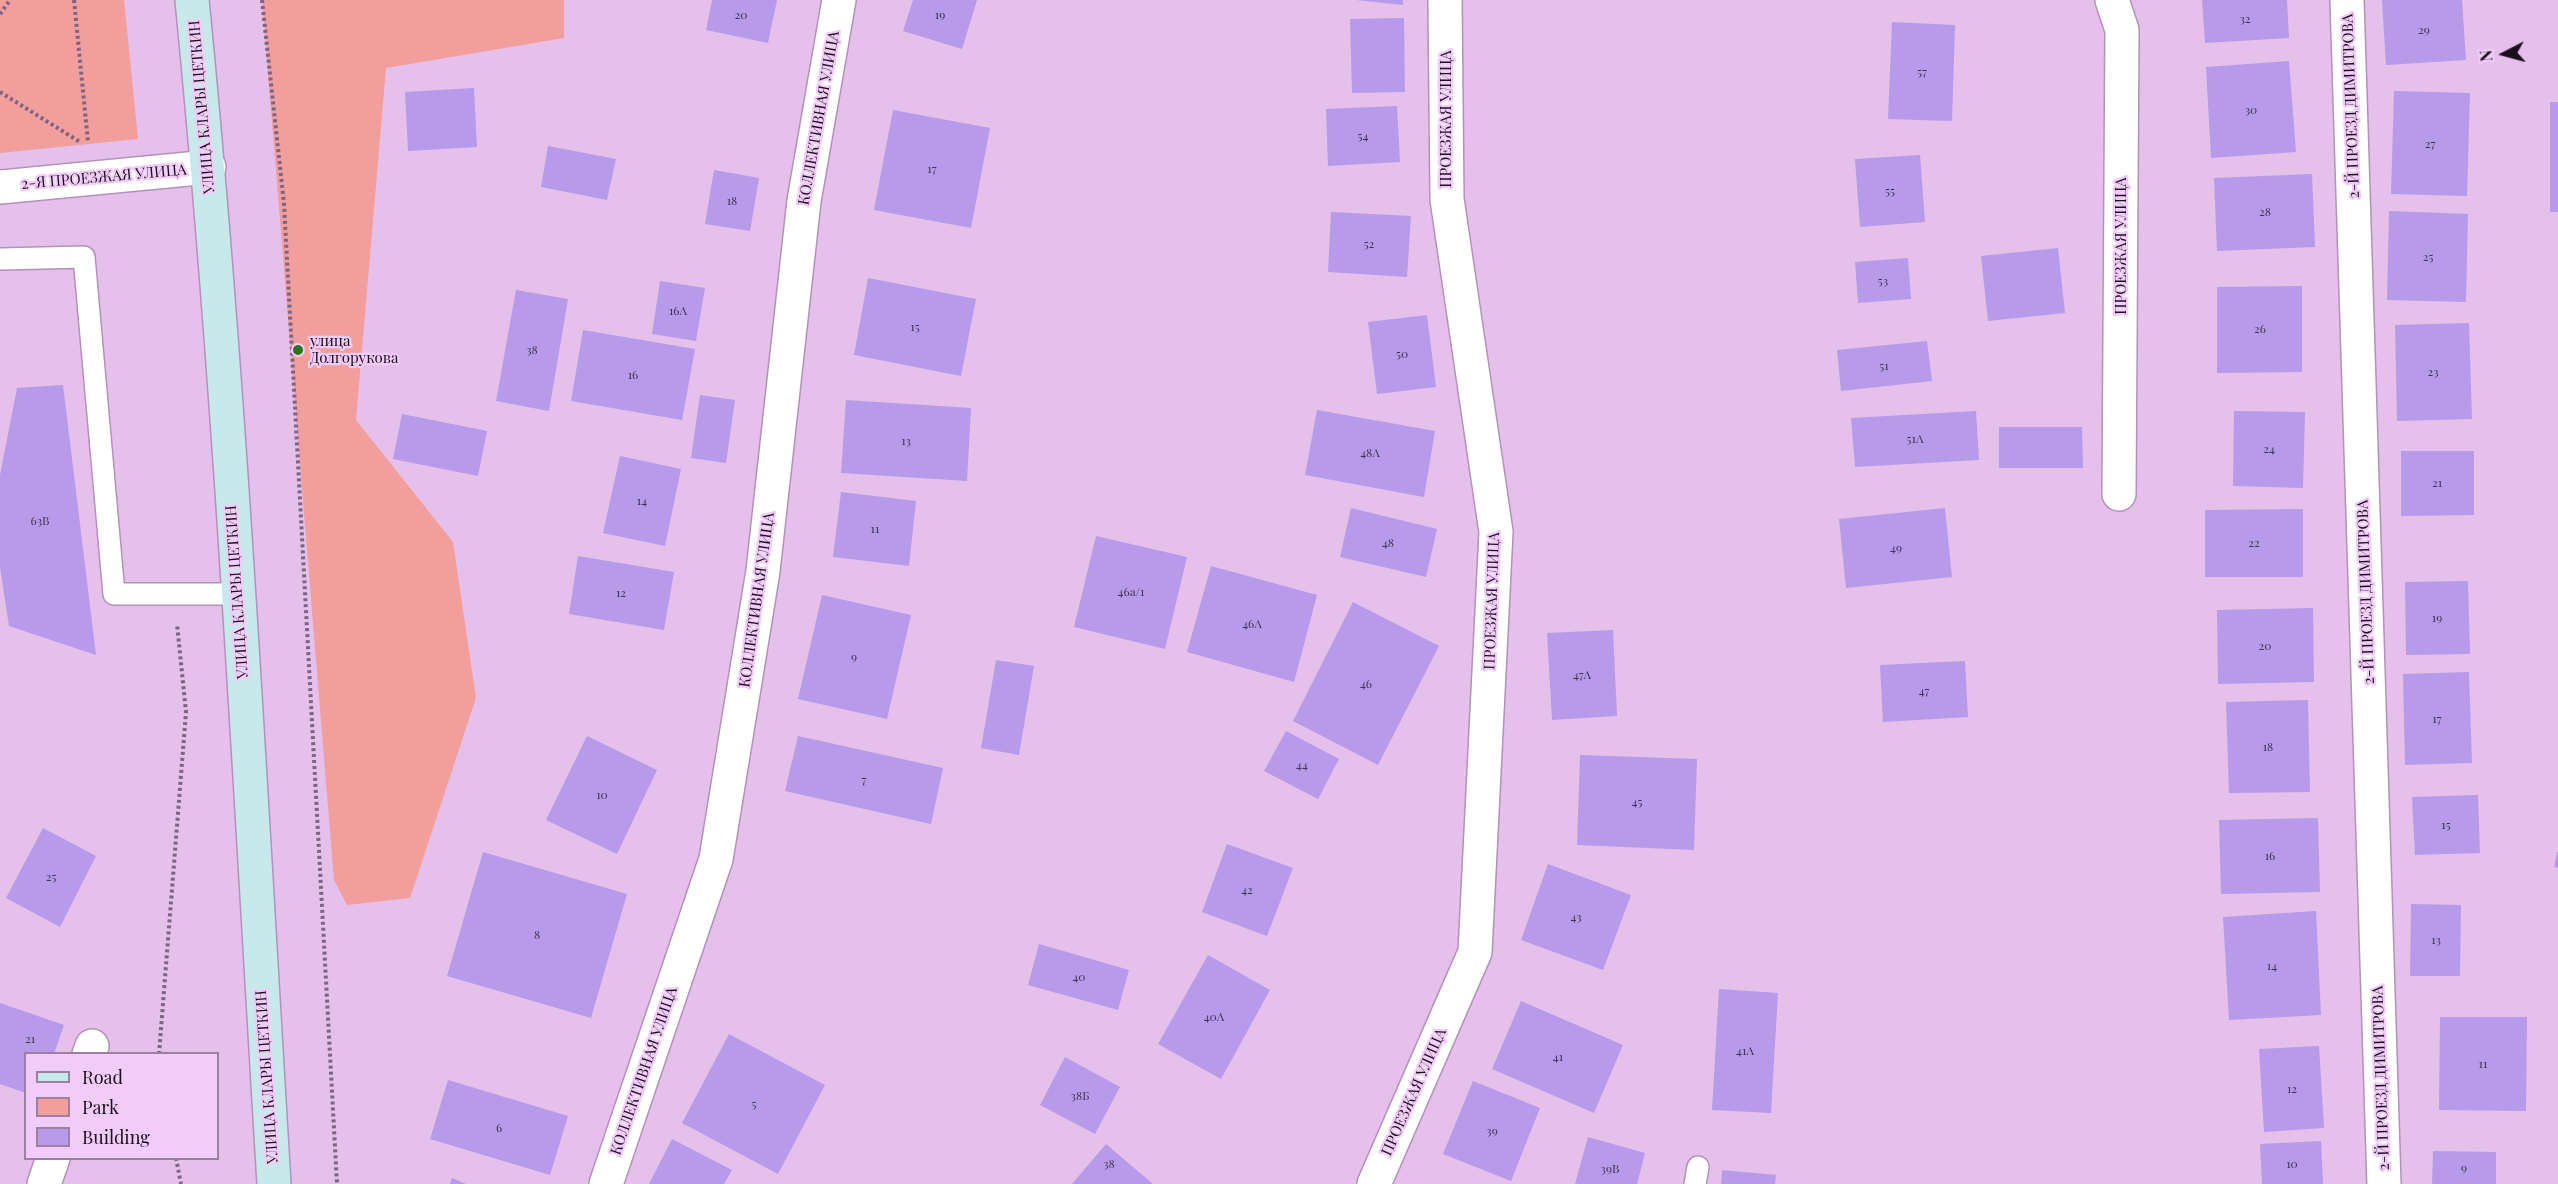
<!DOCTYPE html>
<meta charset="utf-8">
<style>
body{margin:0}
#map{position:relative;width:2558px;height:1184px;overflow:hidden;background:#e4c0eb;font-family:"Playfair Display",serif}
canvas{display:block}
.legend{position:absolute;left:24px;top:1052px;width:195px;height:108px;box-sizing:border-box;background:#f1ccf9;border:2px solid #9b80a1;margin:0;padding:8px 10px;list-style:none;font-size:18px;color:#1b0f1e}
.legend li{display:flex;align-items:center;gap:12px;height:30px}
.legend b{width:30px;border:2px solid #9b80a1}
.north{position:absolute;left:2474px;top:24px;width:60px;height:60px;-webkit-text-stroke:4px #f1ccf9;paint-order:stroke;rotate:264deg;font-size:16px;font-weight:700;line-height:24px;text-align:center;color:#1b0f1e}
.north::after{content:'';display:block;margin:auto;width:21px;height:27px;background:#1b0f1e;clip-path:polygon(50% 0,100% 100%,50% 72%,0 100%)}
</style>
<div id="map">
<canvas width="2558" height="1184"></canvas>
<ul class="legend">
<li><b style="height:8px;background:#c7e9eb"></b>Road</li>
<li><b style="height:16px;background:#f29e9c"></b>Park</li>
<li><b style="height:16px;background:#b79ae9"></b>Building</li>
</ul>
<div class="north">N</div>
</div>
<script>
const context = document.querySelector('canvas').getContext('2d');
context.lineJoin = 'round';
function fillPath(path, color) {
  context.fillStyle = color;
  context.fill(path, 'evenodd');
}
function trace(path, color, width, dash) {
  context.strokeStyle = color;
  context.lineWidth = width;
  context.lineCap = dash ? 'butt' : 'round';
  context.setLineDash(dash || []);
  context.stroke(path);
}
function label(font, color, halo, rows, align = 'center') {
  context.font = font + ' "Playfair Display",serif';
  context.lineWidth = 4.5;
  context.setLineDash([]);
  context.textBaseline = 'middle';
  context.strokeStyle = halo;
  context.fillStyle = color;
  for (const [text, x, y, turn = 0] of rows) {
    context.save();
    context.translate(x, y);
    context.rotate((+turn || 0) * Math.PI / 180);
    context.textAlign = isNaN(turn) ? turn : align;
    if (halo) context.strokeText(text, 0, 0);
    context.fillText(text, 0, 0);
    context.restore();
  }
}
const green = new Path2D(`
 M0,0H124L138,139L0,153Z
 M262,0H564V38L386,68L356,420L453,542L476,698L410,898L347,905L334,880Z`);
const building = new Path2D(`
 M712,0H777L768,43L706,30Z
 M913,0H977L962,49L903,31Z
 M1356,0H1403V5Z
 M2202,0H2287L2289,38L2205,43Z
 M2382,0H2462L2466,60L2386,65Z
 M1404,18L1405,92L1352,93L1350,19Z
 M1892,22L1955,25L1952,121L1888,119Z
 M2289,61L2296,152L2211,158L2206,67Z
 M474,88L477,147L408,151L405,92Z
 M2394,91L2470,93L2467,196L2391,194Z
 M2550,102H2558V212H2550Z
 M1397,106L1400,162L1328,166L1326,109Z
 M893,110L990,128L971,228L874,210Z
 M548,146L616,159L607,200L541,187Z
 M1920,155L1925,222L1860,227L1855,159Z
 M714,170L759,178L750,231L705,224Z
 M2312,174L2315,247L2217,251L2214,178Z
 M2389,211L2468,214L2466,302L2387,300Z
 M1331,212L1411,216L1407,277L1328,272Z
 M2058,248L2065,313L1988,321L1981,256Z
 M1908,258L1911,299L1858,303L1855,262Z
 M868,278L976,299L961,376L854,355Z
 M660,281L705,288L696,341L652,334Z
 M2302,286V372L2217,373V287Z
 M516,290L568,299L549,411L496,401Z
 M1427,315L1436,387L1377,394L1368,322Z
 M2469,323L2472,419L2397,421L2395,325Z
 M583,330L695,349L682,420L571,401Z
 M1927,341L1932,381L1841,391L1837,350Z
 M63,385L96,655L9,626L0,567V475L17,388Z
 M700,395L735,400L726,463L691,458Z
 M846,400L971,408L967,481L841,473Z
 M1317,410L1435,431L1424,497L1305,475Z
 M1976,411L1979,460L1855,467L1851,418Z
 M2234,411L2305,412L2303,488L2233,486Z
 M402,414L487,431L478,476L393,459Z
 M1999,427H2082L2083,468H1999Z
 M2401,451H2474V515L2401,516Z
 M620,456L681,469L665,546L603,533Z
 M841,492L916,501L909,566L833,557Z
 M1351,508L1437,529L1426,577L1340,557Z
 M1945,508L1952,577L1846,588L1839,519Z
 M2303,509V577H2205V510Z
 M1096,536L1187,557L1165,649L1074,627Z
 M578,556L674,572L664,630L569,614Z
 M1211,566L1317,595L1294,682L1187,652Z
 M2468,581L2470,654L2406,655L2405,582Z
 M822,595L911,615L887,719L798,699Z
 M1353,602L1439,646L1378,765L1293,721Z
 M2313,608L2314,682L2218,684L2217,610Z
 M1613,630L1617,716L1552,720L1547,633Z
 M996,660L1034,666L1019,755L981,748Z
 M1965,661L1968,717L1883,722L1880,665Z
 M2469,672L2472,763L2405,765L2403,674Z
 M2308,700L2310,792L2229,793L2226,702Z
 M1286,731L1339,759L1318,799L1264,771Z
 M587,736L657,770L617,854L546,820Z
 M798,736L943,768L931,824L785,791Z
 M1580,755L1697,759L1694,850L1577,845Z
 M2478,795L2480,853L2415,855L2412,797Z
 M2318,818L2320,892L2221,894L2219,820Z
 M43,828L96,856L60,927L6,898Z
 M1227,844L1293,868L1267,936L1202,912Z
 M483,852L627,894L591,1018L447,976Z
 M2557,852H2558V868L2554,867Z
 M1548,864L1631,895L1603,970L1521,940Z
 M2411,904L2461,905L2460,976H2410Z
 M2316,911L2321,1015L2229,1020L2223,917Z
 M1039,944L1129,970L1118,1010L1028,985Z
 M1208,955L1270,990L1221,1079L1158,1044Z
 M1719,989L1778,993L1771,1113L1712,1110Z
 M1521,1001L1623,1045L1594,1113L1492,1069Z
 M0,1003L64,1025L54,1054H26V1093L0,1084Z
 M2440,1017H2527L2526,1111L2439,1110Z
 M729,1034L825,1085L778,1174L682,1123Z
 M2319,1046L2324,1128L2264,1132L2259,1049Z
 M1065,1057L1120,1087L1095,1134L1040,1105Z
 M448,1080L568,1116L550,1175L430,1139Z
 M1473,1081L1540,1108L1511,1181L1443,1154Z
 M1588,1137L1645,1153L1637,1184H1575Z
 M672,1139L732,1170L724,1184H649Z
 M2321,1141L2323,1184H2262L2260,1144Z
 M1106,1144L1153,1184H1072Z
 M2433,1151L2496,1152V1184H2432Z
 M1722,1170L1776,1175L1775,1184H1721Z
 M452,1178L466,1184H450Z`);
const path = new Path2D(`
 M74,0L88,142
 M262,0L284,204L337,1184
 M0,14L10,0
 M0,92L80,142
 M159,1054L186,712L177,624
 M176,1158L181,1184`);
const service = new Path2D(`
 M0,259L84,257L114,594H238
 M1695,1184L1698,1167`);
const minor = new Path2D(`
 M2112,0L2122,30L2119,494
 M2347,0L2384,1184
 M0,187L209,167
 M89,1054L92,1046
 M44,1184L53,1158
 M606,1184L716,859L763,571L804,201L839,0
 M1374,1184L1475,952L1496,532L1447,199L1445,0`);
const secondary = new Path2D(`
 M192,0C231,394 250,789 274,1184`);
const markers = [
 [298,350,6,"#29751b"]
];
const numberNames = [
 ["20",741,15],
 ["19",940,15],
 ["32",2245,19],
 ["29",2424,30],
 ["57",1922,72],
 ["30",2251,110],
 ["54",1363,136],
 ["27",2430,144],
 ["17",932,169],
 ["55",1890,191],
 ["18",732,201],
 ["28",2265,212],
 ["52",1369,244],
 ["25",2428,257],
 ["53",1883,281],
 ["16А",678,311],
 ["15",915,327],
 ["26",2260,329],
 ["38",532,350],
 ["50",1402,354],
 ["51",1884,366],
 ["23",2433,372],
 ["16",633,375],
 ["51А",1915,439],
 ["13",906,441],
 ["24",2269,449],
 ["48А",1370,453],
 ["21",2437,483],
 ["14",642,501],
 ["63В",40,521],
 ["11",875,529],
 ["48",1388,543],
 ["22",2254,543],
 ["49",1896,548],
 ["46а/1",1131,592],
 ["12",621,593],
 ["19",2437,618],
 ["46А",1252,624],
 ["20",2265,646],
 ["9",854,657],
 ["47А",1582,675],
 ["46",1366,684],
 ["47",1924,691],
 ["17",2437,719],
 ["18",2268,747],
 ["44",1302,765],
 ["7",864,780],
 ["10",602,795],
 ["45",1637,802],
 ["15",2446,825],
 ["16",2270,856],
 ["25",51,877],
 ["42",1247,890],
 ["43",1576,917],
 ["8",537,935],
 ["13",2436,940],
 ["14",2272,966],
 ["40",1079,977],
 ["40А",1214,1017],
 ["21",30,1039],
 ["41А",1745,1051],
 ["41",1558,1057],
 ["11",2483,1064],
 ["12",2292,1089],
 ["38Б",1080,1096],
 ["5",754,1104],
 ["6",499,1128],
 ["39",1492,1131],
 ["38",1109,1164],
 ["10",2292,1164],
 ["9",2464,1168],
 ["39В",1610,1169]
];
const streetNames = [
 ["2-Й ПРОЕЗД ДИМИТРОВА",2351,106,-92],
 ["УЛИЦА КЛАРЫ ЦЕТКИН",202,107,-95],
 ["КОЛЛЕКТИВНАЯ УЛИЦА",819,118,-80],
 ["ПРОЕЗЖАЯ УЛИЦА",1446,119,-90],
 ["2-Я ПРОЕЗЖАЯ УЛИЦА",104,177,-5],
 ["ПРОЕЗЖАЯ УЛИЦА",2121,246,-90],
 ["УЛИЦА КЛАРЫ ЦЕТКИН",237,592,-94],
 ["2-Й ПРОЕЗД ДИМИТРОВА",2366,592,-92],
 ["КОЛЛЕКТИВНАЯ УЛИЦА",757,600,-82],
 ["ПРОЕЗЖАЯ УЛИЦА",1492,601,-88],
 ["КОЛЛЕКТИВНАЯ УЛИЦА",644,1071,-71],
 ["УЛИЦА КЛАРЫ ЦЕТКИН",267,1077,-94],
 ["2-Й ПРОЕЗД ДИМИТРОВА",2381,1078,-92],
 ["ПРОЕЗЖАЯ УЛИЦА",1414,1092,-66]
];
const poiNames = [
 ["улица",310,341],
 ["Долгорукова",310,358]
];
fillPath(green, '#f29e9c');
fillPath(building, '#b79ae9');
trace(service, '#b491bb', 24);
trace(minor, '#b491bb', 36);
trace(secondary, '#b491bb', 36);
trace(path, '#7c6581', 4, [3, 3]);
trace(service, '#fff', 21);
trace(minor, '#fff', 33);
trace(secondary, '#c7e9eb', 33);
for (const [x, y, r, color] of markers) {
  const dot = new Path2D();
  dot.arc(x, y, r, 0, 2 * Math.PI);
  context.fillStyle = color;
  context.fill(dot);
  trace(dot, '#f1ccf9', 2);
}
label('12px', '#423251', null, numberNames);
label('15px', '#1b0f1e', '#f1ccf9', streetNames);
label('15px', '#1b0f1e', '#f1ccf9', poiNames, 'left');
</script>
